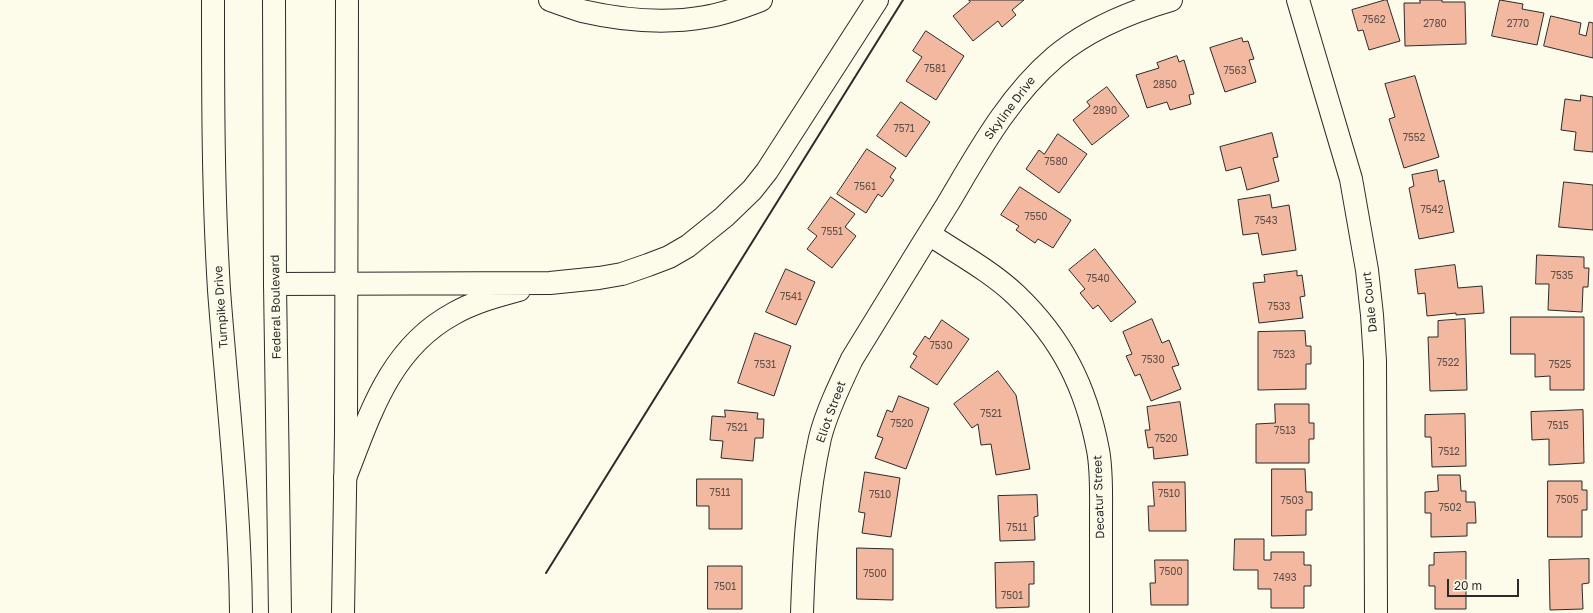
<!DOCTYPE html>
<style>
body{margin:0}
#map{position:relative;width:1593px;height:613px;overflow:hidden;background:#fdfbea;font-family:"Golos Text",sans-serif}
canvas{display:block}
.scale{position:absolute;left:1447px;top:579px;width:72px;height:18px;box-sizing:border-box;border:2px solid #2b2b2b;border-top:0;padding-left:5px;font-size:12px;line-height:14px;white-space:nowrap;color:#2b2b2b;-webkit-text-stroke:3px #fdfbea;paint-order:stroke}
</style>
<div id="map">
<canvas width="1593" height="613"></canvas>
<div class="scale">20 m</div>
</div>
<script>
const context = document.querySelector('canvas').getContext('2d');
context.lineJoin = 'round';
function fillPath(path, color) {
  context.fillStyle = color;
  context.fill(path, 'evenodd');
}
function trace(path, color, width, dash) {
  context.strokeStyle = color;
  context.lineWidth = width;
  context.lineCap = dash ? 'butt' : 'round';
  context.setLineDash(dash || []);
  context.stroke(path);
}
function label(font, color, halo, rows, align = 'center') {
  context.font = font + ' "Golos Text",sans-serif';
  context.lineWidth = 3;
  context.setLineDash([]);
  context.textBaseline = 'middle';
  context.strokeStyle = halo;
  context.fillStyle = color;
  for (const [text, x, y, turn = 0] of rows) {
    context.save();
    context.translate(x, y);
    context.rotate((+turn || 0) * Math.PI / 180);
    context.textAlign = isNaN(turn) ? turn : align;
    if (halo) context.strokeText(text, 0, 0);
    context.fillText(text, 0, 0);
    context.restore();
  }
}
const building = new Path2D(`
 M969,0H1024L1012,10L1016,15L1002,27L998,21L973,41L953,16L970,2Z
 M1385,0H1387L1400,41L1369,50L1363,30L1358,31L1352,10Z
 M1420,0H1442V2H1465L1466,44L1405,46L1404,3H1420Z
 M1500,0L1523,4L1522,9L1544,13L1537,45L1492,36Z
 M1551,16L1581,23L1579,34L1586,36L1589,22L1593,23V58L1544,46Z
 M926,31L964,56L936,100L906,81L922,57L913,51Z
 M1242,38L1243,42L1248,41L1254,59L1249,60L1256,82L1225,92L1210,48Z
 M1177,56L1179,62L1184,60L1194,94L1189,95L1191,104L1170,110L1167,102L1147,108L1136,75L1159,68L1157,63Z
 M1415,76L1439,157L1404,168L1389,119L1395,117L1385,84Z
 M1107,87L1129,116L1092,145L1073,120L1090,106L1087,102Z
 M1581,95L1593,97V152L1574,150L1576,132L1561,130L1565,99L1580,101Z
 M901,102L930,122L906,157L877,136Z
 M1272,133L1278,157L1273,158L1279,181L1247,190L1241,167L1226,171L1220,147Z
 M1058,134L1087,154L1059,193L1026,169L1039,150L1044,154Z
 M867,149L896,168L890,177L894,180L882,197L878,194L866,213L837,194Z
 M1437,170L1439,182L1444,180L1454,232L1419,239L1409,188L1414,186L1412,175Z
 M1564,182L1593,185V230L1559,227Z
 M1020,187L1071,220L1053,248L1038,239L1035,243L1016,230L1019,226L1001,215Z
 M1270,195L1272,208L1289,205L1296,250L1262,255L1258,233L1243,235L1238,200Z
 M831,197L855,214L845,227L856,236L832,268L807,249L817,236L808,229Z
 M1095,249L1136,302L1111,322L1098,305L1093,309L1080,293L1085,289L1069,270Z
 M1537,255L1584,257V268H1589L1588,287H1583L1582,312L1548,310L1549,284H1536Z
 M1455,265L1458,288L1482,286L1484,313L1456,315V313L1427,316L1425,293L1418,294L1415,270Z
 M786,269L815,282L796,325L766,312Z
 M1297,271V276L1302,275L1305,296L1300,297L1303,318L1259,323L1253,283L1265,282L1264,275Z
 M1511,317H1584V390H1550V376L1535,377V354H1511Z
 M1152,319L1162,343L1169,340L1179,365L1172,367L1181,389L1151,401L1140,374L1135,376L1126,356L1132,354L1123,332Z
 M1465,319L1467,390L1430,391L1428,337H1438V321Z
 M942,320L969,339L937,385L910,367L917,356L913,354L925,336L929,339Z
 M1305,331L1306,346H1311V364H1306V389L1258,390V332Z
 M755,333L791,346L774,396L738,383Z
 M998,371L1016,395L1030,469L996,475L991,444L981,445L978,424L972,428L954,404Z
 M899,396L929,408L906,469L875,458L883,438L877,436L887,410L892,412Z
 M1180,402L1188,455L1154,459L1153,447L1148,448L1145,430H1150L1147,407Z
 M1275,404H1309V423H1314V439H1309V463H1256V424L1275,423Z
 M725,410L758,413L757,419H764L763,438H755L753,461L721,458L723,441L710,440L712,416L725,417Z
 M1583,410L1584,463L1549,465V439L1532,440L1531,412Z
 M1465,414L1466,466L1432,467L1431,437H1425V415Z
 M1272,469H1305L1306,492H1312V510H1306V535L1272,536Z
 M865,472L900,478L891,537L862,533L865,513L859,512Z
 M1438,475H1460L1461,491H1466V502H1475L1476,523H1467V536L1431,537V513H1425V492L1438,491Z
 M697,479H742V529H709V506H697Z
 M1548,481H1582V490H1587V510H1582V537H1548Z
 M1153,482H1185L1186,531H1149L1148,506H1154Z
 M1037,495L1038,516L1034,517L1035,540L1000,541L998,496Z
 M1235,539H1264V560H1271V552H1304V565H1311V586H1304V608H1271V589H1258V570H1234Z
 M857,548L893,549V600L857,599Z
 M1466,552V609H1435V586H1429V565H1434V553Z
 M1589,559V583L1582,584L1583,609L1550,610L1549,560Z
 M1155,560H1188V605H1151L1150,583H1155Z
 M1034,562V584H1029V607L996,608L995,563Z
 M708,566H742V609H708Z`);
const minor = new Path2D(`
 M1298,0L1351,179L1367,270L1372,315L1375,361L1376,613
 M929,234C957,253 991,271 1016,295C1062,339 1086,387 1098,450C1102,471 1101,494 1101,516C1101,548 1101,581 1101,613
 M802,613C804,554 807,496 820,438C826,413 841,382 852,359C884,307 915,256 947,205C978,153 1008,97 1055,57C1088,29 1130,12 1171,0`);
const tertiary = new Path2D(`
 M213,0C213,97 213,193 219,290C227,397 240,505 241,613`);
const primary = new Path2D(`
 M274,0L275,284L280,613
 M343,613L346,433L347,0`);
const motorway = new Path2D(`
 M550,0C561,4 572,8 582,11C621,20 665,24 705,17C724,14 743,7 761,0
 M275,284L550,283L599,278L622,274L648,265L669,257L688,246L724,217L752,190L767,171L877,0
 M345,478C370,415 389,349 453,314C474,302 497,296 519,290`);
const wall = new Path2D(`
 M546,573L903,0`);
const numberNames = [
 ["7562",1374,20],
 ["2780",1435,24],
 ["2770",1518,24],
 ["7581",935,69],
 ["7563",1235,71],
 ["2850",1165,85],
 ["2890",1105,111],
 ["7571",904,129],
 ["7552",1414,138],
 ["7580",1056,162],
 ["7561",865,187],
 ["7542",1432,210],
 ["7550",1036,217],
 ["7543",1266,221],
 ["7551",832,232],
 ["7535",1562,276],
 ["7540",1098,279],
 ["7541",791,297],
 ["7533",1279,307],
 ["7530",941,346],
 ["7523",1284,355],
 ["7530",1153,360],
 ["7522",1448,363],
 ["7531",765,365],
 ["7525",1560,365],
 ["7521",991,414],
 ["7520",902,424],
 ["7515",1558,426],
 ["7521",737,428],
 ["7513",1285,431],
 ["7520",1166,439],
 ["7512",1449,452],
 ["7511",720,493],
 ["7510",1169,494],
 ["7510",880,495],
 ["7505",1567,500],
 ["7503",1292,501],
 ["7502",1450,508],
 ["7511",1017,528],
 ["7500",1171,572],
 ["7500",875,574],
 ["7493",1285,578],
 ["7501",725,587],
 ["7501",1012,596]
];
const streetNames = [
 ["Skyline Drive",1010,108,-53],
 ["Dale Court",1370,302,-96],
 ["Turnpike Drive",221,307,-94],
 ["Federal Boulevard",276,307,-91],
 ["Eliot Street",831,412,-70],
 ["Decatur Street",1099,497,-92]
];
fillPath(building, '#f2b8a0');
trace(building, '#2b2b2b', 1);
trace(minor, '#2b2b2b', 24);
trace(tertiary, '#2b2b2b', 24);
trace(primary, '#2b2b2b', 24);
trace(motorway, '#2b2b2b', 24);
trace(minor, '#fdfbea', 22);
trace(tertiary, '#fdfbea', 22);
trace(primary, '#fdfbea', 22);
trace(motorway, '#fdfbea', 22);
trace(wall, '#2b2b2b', 2);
label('10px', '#5d4e48', null, numberNames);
label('12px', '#2b2b2b', '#fdfbea', streetNames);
</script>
